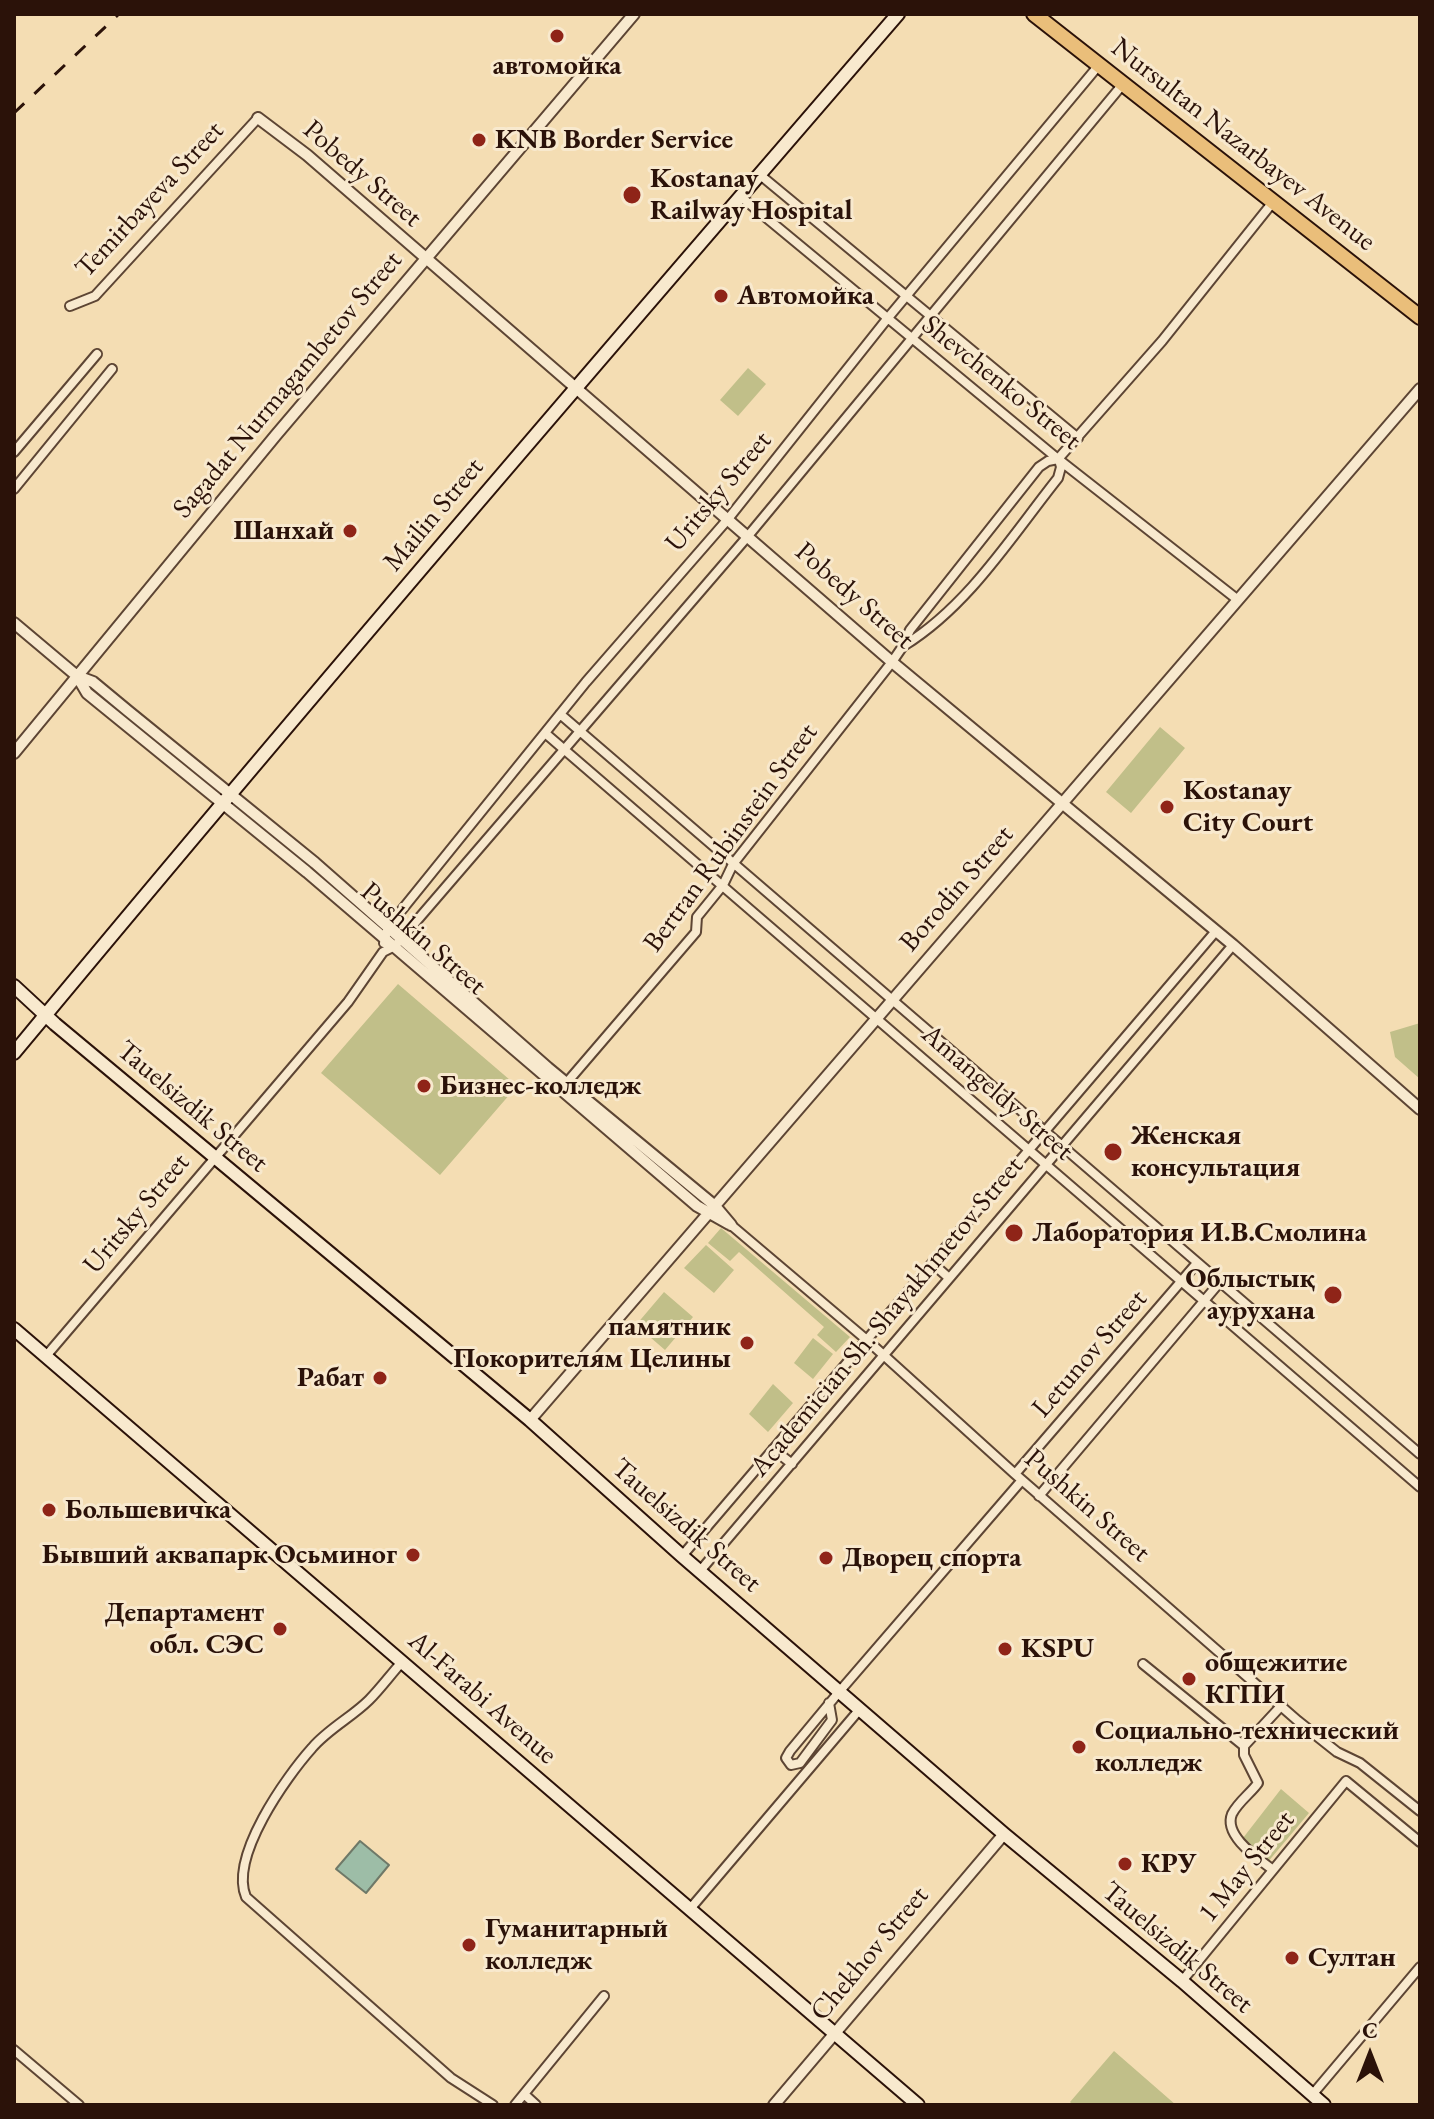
<!DOCTYPE html>
<meta charset="utf-8">
<style>
body{margin:0}
#map{position:relative;width:1434px;height:2119px;overflow:hidden;background:#f4ddb3;font-family:"EB Garamond",serif}
canvas{display:block}
.frame{position:absolute;inset:0;border:16px solid #2b1209;pointer-events:none}
.north{position:absolute;left:1330px;top:2015px;width:80px;height:80px;-webkit-text-stroke:6px #f8e9ce;paint-order:stroke;rotate:0deg;font-size:22px;font-weight:700;line-height:32px;text-align:center;color:#2b1209}
.north::after{content:'';display:block;margin:auto;width:28px;height:36px;background:#2b1209;clip-path:polygon(50% 0,100% 100%,50% 72%,0 100%)}
</style>
<div id="map">
<canvas width="1434" height="2119"></canvas>
<div class="frame"></div>
<div class="north">С</div>
</div>
<script>
const context = document.querySelector('canvas').getContext('2d');
context.lineJoin = 'round';
function fillPath(path, color) {
  context.fillStyle = color;
  context.fill(path, 'evenodd');
}
function trace(path, color, width, dash) {
  context.strokeStyle = color;
  context.lineWidth = width;
  context.lineCap = dash ? 'butt' : 'round';
  context.setLineDash(dash || []);
  context.stroke(path);
}
function label(font, color, halo, rows, align = 'center') {
  context.font = font + ' "EB Garamond",serif';
  context.lineWidth = 6;
  context.setLineDash([]);
  context.textBaseline = 'middle';
  context.strokeStyle = halo;
  context.fillStyle = color;
  for (const [text, x, y, turn = 0] of rows) {
    context.save();
    context.translate(x, y);
    context.rotate((+turn || 0) * Math.PI / 180);
    context.textAlign = isNaN(turn) ? turn : align;
    if (halo) context.strokeText(text, 0, 0);
    context.fillText(text, 0, 0);
    context.restore();
  }
}
const green = new Path2D(`
 M748,368L766,384L738,416L720,400Z
 M1160,727L1185,748L1131,813L1106,792Z
 M398,984L517,1086L440,1175L321,1073Z
 M1420,1023V1079L1395,1057L1390,1032Z
 M721,1228L850,1337L836,1352L817,1335L824,1327L739,1252L730,1261L708,1243Z
 M706,1245L734,1270L714,1293L684,1268Z
 M664,1292L693,1317L665,1350L636,1325Z
 M813,1338L833,1354L813,1379L794,1363Z
 M773,1384L793,1403L768,1432L749,1414Z
 M1281,1789L1309,1813L1267,1863L1243,1838Z
 M1114,2051L1176,2105H1073L1070,2102Z`);
const water = new Path2D(`
 M360,1841L389,1865L366,1893L336,1869Z`);
const minor = new Path2D(`
 M759,174L1078,438
 M740,196L1058,459L1238,600
 M70,306L95,296L258,118
 M14,452L97,354
 M1058,459L1162,341L1273,202
 M14,489L112,369
 M905,645C969,605 1011,537 1058,478L1061,467L1059,460
 M560,714L1420,1454
 M545,733L1420,1487
 M384,943L388,927L586,682L728,519L887,319L1099,65
 M563,1087L696,932L697,917L723,885L733,864L892,662L903,646L910,630L1039,467L1048,461L1058,459
 M731,1225L868,1341L1015,1474L1298,1721L1337,1752L1360,1763L1420,1811
 M932,1263L949,1278
 M46,1356L348,1002L383,952L395,946L748,536L1123,84
 M773,1449L792,1464
 M1015,1474L1197,1263
 M1039,1496L1220,1282
 M682,1556L1216,931
 M700,1571L1233,945
 M402,1662C391,1674 381,1688 369,1700C352,1717 328,1729 312,1748C286,1777 229,1857 246,1897L451,2078L493,2105
 M1143,1664L1244,1746L1282,1705
 M829,1703L832,1720L800,1763L791,1765L786,1758L790,1751L839,1692L1022,1480
 M1244,1746V1755L1258,1783C1251,1793 1238,1802 1232,1814C1223,1836 1259,1859 1273,1870
 M690,1909L860,1709
 M1182,1981L1346,1781L1420,1842
 M14,2050L79,2105
 M524,2094L536,2105
 M1312,2095L1420,1967
 M515,2105L604,1996`);
const tertiary = new Path2D(`
 M258,118L307,155L892,662L1233,945L1420,1109
 M14,623L77,676L93,682L128,711L315,863L548,1068L715,1206L731,1225
 M77,676L87,693L307,872L697,1206L729,1224
 M14,753L276,435L634,14
 M530,1420L1420,389
 M774,2105L1004,1834`);
const secondary = new Path2D(`
 M14,986L55,1024L530,1420L682,1556L1004,1834L1182,1981L1324,2105
 M14,1053C304,703 601,358 898,14
 M14,1329L918,2105`);
const primary = new Path2D(`
 M1034,14L1420,317`);
const rail = new Path2D(`
 M14,113L119,14`);
const markers = [
 [557,36,8,"#8f2418"],
 [479,140,8,"#8f2418"],
 [632,195,10,"#8f2418"],
 [721,296,8,"#8f2418"],
 [350,531,8,"#8f2418"],
 [1167,807,8,"#8f2418"],
 [424,1086,8,"#8f2418"],
 [1113,1152,10,"#8f2418"],
 [1014,1233,10,"#8f2418"],
 [1333,1295,10,"#8f2418"],
 [747,1343,8,"#8f2418"],
 [380,1378,8,"#8f2418"],
 [49,1510,8,"#8f2418"],
 [413,1555,8,"#8f2418"],
 [826,1558,8,"#8f2418"],
 [280,1629,8,"#8f2418"],
 [1005,1649,8,"#8f2418"],
 [1189,1679,8,"#8f2418"],
 [1079,1747,8,"#8f2418"],
 [1125,1864,8,"#8f2418"],
 [469,1945,8,"#8f2418"],
 [1292,1958,8,"#8f2418"]
];
const poiNames = [
 ["автомойка",557,66,"center"],
 ["KNB Border Service",495,140],
 ["Kostanay",650,179],
 ["Railway Hospital",650,211],
 ["Автомойка",737,296],
 ["Шанхай",334,531,"right"],
 ["Kostanay",1183,791],
 ["City Court",1183,823],
 ["Бизнес-колледж",440,1086],
 ["Женская",1131,1136],
 ["консультация",1131,1168],
 ["Лаборатория И.В.Смолина",1032,1233],
 ["Облыстық",1315,1279,"right"],
 ["аурухана",1315,1311,"right"],
 ["памятник",731,1327,"right"],
 ["Покорителям Целины",731,1359,"right"],
 ["Рабат",364,1378,"right"],
 ["Большевичка",65,1510],
 ["Бывший аквапарк Осьминог",397,1555,"right"],
 ["Дворец спорта",842,1558],
 ["Департамент",264,1613,"right"],
 ["обл. СЭС",264,1645,"right"],
 ["KSPU",1021,1649],
 ["общежитие",1205,1663],
 ["КГПИ",1205,1695],
 ["Социально-технический",1095,1731],
 ["колледж",1095,1763],
 ["КРУ",1141,1864],
 ["Гуманитарный",485,1929],
 ["колледж",485,1961],
 ["Султан",1308,1958]
];
const streetNames = [
 ["Nursultan Nazarbayev Avenue",1243,145,38],
 ["Pobedy Street",362,174,41],
 ["Temirbayeva Street",150,200,-47],
 ["Shevchenko Street",1001,383,39],
 ["Sagadat Nurmagambetov Street",288,385,-50],
 ["Uritsky Street",719,492,-50],
 ["Mailin Street",434,515,-50],
 ["Pobedy Street",854,596,41],
 ["Bertran Rubinstein Street",731,838,-54],
 ["Borodin Street",957,889,-49],
 ["Pushkin Street",423,939,41],
 ["Amangeldy Street",997,1093,41],
 ["Tauelsіzdіk Street",192,1107,40],
 ["Uritsky Street",137,1214,-50],
 ["Academician Sh. Shayakhmetov Street",887,1317,-50],
 ["Letunov Street",1090,1354,-49],
 ["Pushkin Street",1087,1506,41],
 ["Tauelsіzdіk Street",686,1526,41],
 ["Al-Farabi Avenue",482,1698,41],
 ["1 May Street",1247,1867,-51],
 ["Tauelsіzdіk Street",1177,1948,40],
 ["Chekhov Street",870,1954,-50]
];
fillPath(green, '#c1bf89');
fillPath(water, '#9dbda7');
trace(water, '#6f7968', 2);
trace(minor, '#5d4534', 12);
trace(tertiary, '#5d4534', 14);
trace(secondary, '#2b1209', 16);
trace(primary, '#2b1209', 18);
trace(minor, '#f8e9ce', 8);
trace(tertiary, '#f8e9ce', 10);
trace(secondary, '#f8e9ce', 12);
trace(primary, '#eabe7a', 14);
trace(rail, '#2b1209', 3, [14, 14]);
for (const [x, y, r, color] of markers) {
  const dot = new Path2D();
  dot.arc(x, y, r, 0, 2 * Math.PI);
  context.fillStyle = color;
  context.fill(dot);
  trace(dot, '#f8e9ce', 3);
}
label('bold 28px', '#2b1209', '#f8e9ce', poiNames, 'left');
label('28px', '#2b1209', '#f8e9ce', streetNames);
</script>
